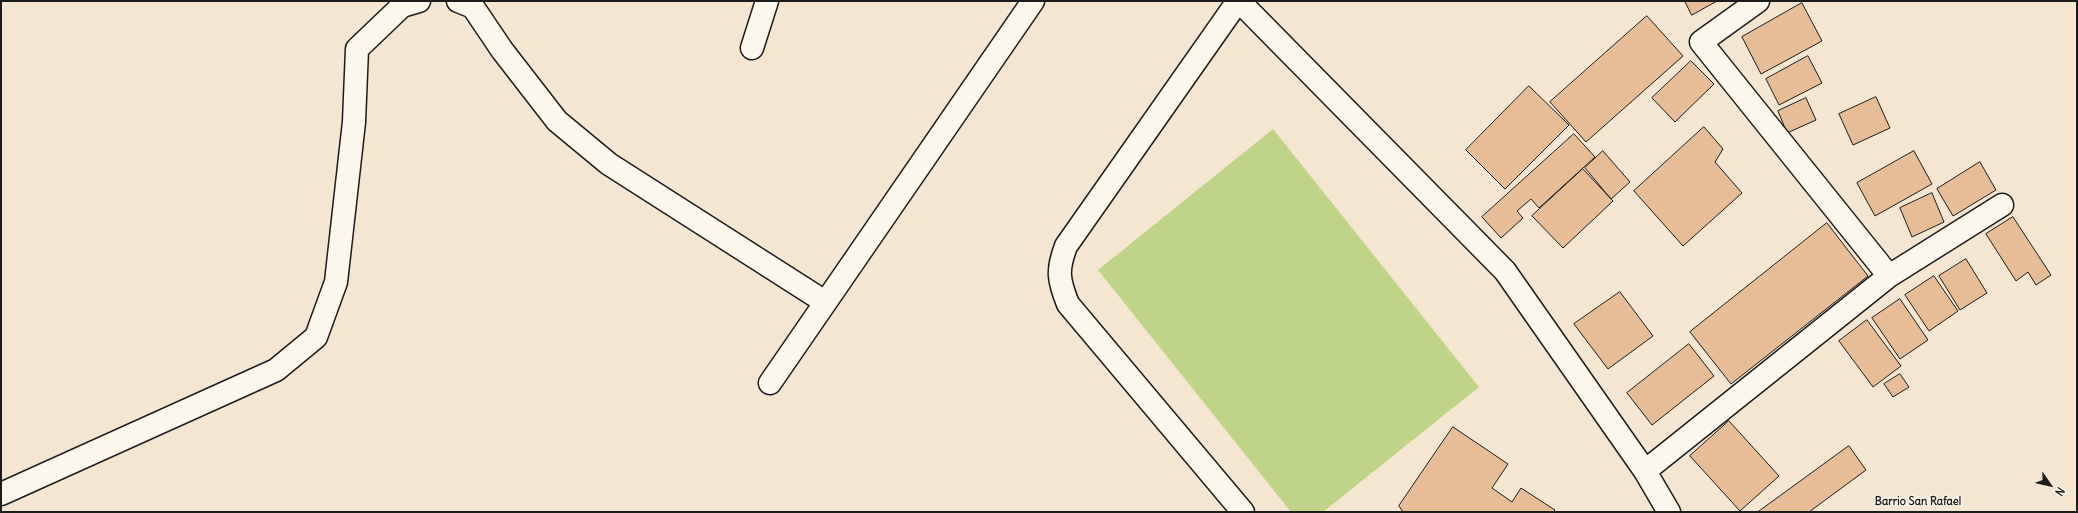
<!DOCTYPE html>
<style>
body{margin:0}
#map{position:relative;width:2078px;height:513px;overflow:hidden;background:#f5e6d2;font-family:Delius,sans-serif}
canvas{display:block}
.frame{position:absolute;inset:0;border:2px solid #1c1c1c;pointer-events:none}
.north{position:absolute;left:2030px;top:465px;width:40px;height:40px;-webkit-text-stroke:3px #fbf7ec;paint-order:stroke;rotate:124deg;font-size:11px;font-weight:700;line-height:16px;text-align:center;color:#1c1c1c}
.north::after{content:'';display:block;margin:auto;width:14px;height:18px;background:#1c1c1c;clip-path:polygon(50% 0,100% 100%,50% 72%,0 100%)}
</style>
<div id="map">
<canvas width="2078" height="513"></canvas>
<div class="frame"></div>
<div class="north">N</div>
</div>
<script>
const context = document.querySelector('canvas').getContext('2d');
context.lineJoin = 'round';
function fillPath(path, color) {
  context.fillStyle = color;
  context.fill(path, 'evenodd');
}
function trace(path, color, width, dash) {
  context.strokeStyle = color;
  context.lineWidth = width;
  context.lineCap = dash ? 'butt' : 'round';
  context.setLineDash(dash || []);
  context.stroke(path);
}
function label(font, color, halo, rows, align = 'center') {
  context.font = font + ' Delius,sans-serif';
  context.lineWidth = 3;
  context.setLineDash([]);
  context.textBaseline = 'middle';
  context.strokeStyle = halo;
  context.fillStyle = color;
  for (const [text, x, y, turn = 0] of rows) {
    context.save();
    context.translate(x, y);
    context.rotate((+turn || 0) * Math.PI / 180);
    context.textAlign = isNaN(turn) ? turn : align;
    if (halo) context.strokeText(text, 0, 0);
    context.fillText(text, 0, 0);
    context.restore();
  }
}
const green = new Path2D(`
 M1273,129L1479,387L1323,512H1291L1098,270Z`);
const building = new Path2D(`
 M1685,1H1717L1692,15Z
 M1802,3L1822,41L1761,74L1742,37Z
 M1647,16L1683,56L1586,142L1550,102Z
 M1808,56L1822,83L1779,105L1766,79Z
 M1691,61L1714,84L1675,122L1652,98Z
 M1529,86L1569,125L1505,189L1466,150Z
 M1876,97L1890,128L1853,145L1839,114Z
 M1806,98L1816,120L1787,133L1778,111Z
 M1704,127L1723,149L1715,162L1742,193L1683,246L1634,191Z
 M1574,134L1595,157L1539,208L1531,199L1517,211L1523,218L1501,238L1482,217Z
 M1603,151L1630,182L1611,199L1585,168Z
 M1914,151L1932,184L1875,216L1857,183Z
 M1980,162L1996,190L1953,216L1937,189Z
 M1583,169L1613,201L1563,248L1532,216Z
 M1932,193L1944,222L1912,237L1900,208Z
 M2013,217L2051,275L2036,285L2028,272L2016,281L1986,234Z
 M1827,223L1868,276L1731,384L1690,332Z
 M1966,259L1987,293L1960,310L1939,276Z
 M1934,276L1958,311L1929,331L1905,295Z
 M1620,292L1653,336L1608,369L1574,324Z
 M1900,299L1928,340L1900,359L1872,318Z
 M1867,320L1901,366L1873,387L1839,341Z
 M1689,344L1714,376L1652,425L1627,393Z
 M1900,374L1909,387L1893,397L1884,384Z
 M1729,421L1779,476L1740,511L1690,456Z
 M1453,427L1508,464L1492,488L1512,502L1521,488L1555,510L1553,512H1403L1399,506Z
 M1849,446L1866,470L1809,512H1758Z`);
const minor = new Path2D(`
 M458,1L473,7L502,50L557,121L609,164L825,302
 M1238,1L1066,246C1057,270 1058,279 1068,304L1243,512
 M1239,1L1505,271L1645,471L1669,512
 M752,48L767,1
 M1889,276L2002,205
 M770,383L1033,1
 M1645,471L1889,276L1701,42L1758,1
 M1,494L276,370L316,337L336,282L354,122L357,49L402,6L419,1`);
const neighbourhoodNames = [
 ["Barrio San Rafael",1918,502]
];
fillPath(green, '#c0d489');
fillPath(building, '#e6bd96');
trace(building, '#1c1c1c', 1);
trace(minor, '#1c1c1c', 25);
trace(minor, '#fbf7ec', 22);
label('bold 11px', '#1c1c1c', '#fbf7ec', neighbourhoodNames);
</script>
